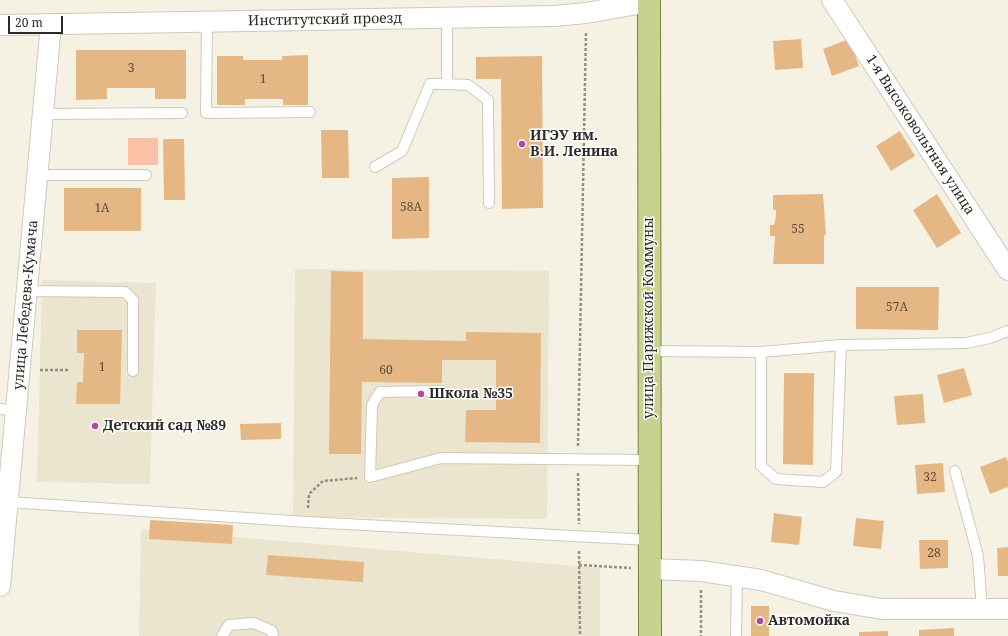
<!DOCTYPE html>
<meta charset="utf-8">
<style>
body{margin:0}
#map{position:relative;width:1008px;height:636px;overflow:hidden;background:#f6f2e3;font-family:"Noto Serif",serif}
canvas{display:block}
.scale{position:absolute;left:8px;top:16px;width:55px;height:18px;box-sizing:border-box;border:2px solid #2b2a24;border-top:0;padding-left:5px;font-size:12px;line-height:14px;white-space:nowrap;color:#2b2a24;-webkit-text-stroke:3px #fff;paint-order:stroke}
</style>
<div id="map">
<canvas width="1008" height="636"></canvas>
<div class="scale">20 m</div>
</div>
<script>
const context = document.querySelector('canvas').getContext('2d');
context.lineJoin = 'round';
function fillPath(path, color) {
  context.fillStyle = color;
  context.fill(path, 'evenodd');
}
function trace(path, color, width, dash) {
  context.strokeStyle = color;
  context.lineWidth = width;
  context.lineCap = dash ? 'butt' : 'round';
  context.setLineDash(dash || []);
  context.stroke(path);
}
function label(font, color, halo, rows, align = 'center') {
  context.font = font + ' "Noto Serif",serif';
  context.lineWidth = 3;
  context.setLineDash([]);
  context.textBaseline = 'middle';
  context.strokeStyle = halo;
  context.fillStyle = color;
  for (const [text, x, y, turn = 0] of rows) {
    context.save();
    context.translate(x, y);
    context.rotate((+turn || 0) * Math.PI / 180);
    context.textAlign = isNaN(turn) ? turn : align;
    if (halo) context.strokeText(text, 0, 0);
    context.fillText(text, 0, 0);
    context.restore();
  }
}
const built = new Path2D(`
 M295,269L549,271L547,519L293,517Z
 M42,280L156,283L150,484L37,482Z
 M141,529L600,568V636H139Z`);
const green = new Path2D(`
 M128,138H158V165H128Z`);
const building = new Path2D(`
 M801,39L803,68L775,70L773,41Z
 M849,39L859,66L832,76L823,49Z
 M76,50H186V99H155V88H107V99L76,100Z
 M308,55V105H283V99H245V105H217V56H243V60H282V56Z
 M542,56L543,208L502,209L501,79H476V57Z
 M321,130H348L349,178H322Z
 M900,131L915,156L891,171L876,146Z
 M163,139H184L185,200H164Z
 M429,177V238L392,239V178Z
 M64,188H141V231H64Z
 M823,194L826,235H824V264H773L775,236H770V225H774L776,216V210H773V195Z
 M937,194L961,233L937,248L913,210Z
 M331,271L363,272V339L466,341V332L541,333L540,443L465,442L466,410H496V360H442V383L362,382L361,454H329Z
 M856,287H939L938,330L856,329Z
 M77,330H122L120,404H76L77,382H83L84,353H77Z
 M964,368L972,395L944,403L937,375Z
 M784,373H814L813,465L783,464Z
 M923,394L925,423L897,425L894,396Z
 M281,423V439L241,440L240,424Z
 M1006,457L1008,462V487L990,494L980,467Z
 M943,463L945,492L917,494L915,465Z
 M774,513L802,517L799,545L771,542Z
 M856,518L884,521L881,549L853,546Z
 M150,520L233,525L232,544L149,539Z
 M919,540H948V568L920,569Z
 M1008,547V576H998L997,548Z
 M268,555L364,562L363,582L266,575Z
 M751,606H769V636H751Z
 M954,628V636H919V630Z
 M888,631V636H859V632Z`);
const path = new Path2D(`
 M40,370H70
 M578,446L586,31
 M578,473L579,524
 M308,508L309,494L323,481L357,478
 M579,551L580,636
 M579,565L631,568
 M701,590V636`);
const lane = new Path2D(`
 M447,18V84L468,85L488,100L489,203
 M207,22L206,113L310,112
 M43,114L182,113
 M375,167L402,151L430,84H447
 M37,175H146
 M27,291L125,292L133,300V371
 M649,351L761,352L841,345L966,343L990,338L1008,331
 M761,352V466L776,479L823,482L836,472L841,345
 M442,391L380,392L372,405L370,477L441,458L650,460
 M0,409L17,411
 M955,471L978,556L982,609
 M9,502L307,522L650,540
 M222,636L229,625L254,623L272,631L273,636
 M736,636L737,577`);
const street = new Path2D(`
 M832,0L1008,270
 M0,25L554,16L586,13L649,2
 M650,569L701,571L761,580L834,601L882,609H1008
 M0,586L51,24`);
const primary = new Path2D(`
 M649,0L650,636`);
const markers = [
 [522,144,4,"#af46a8"],
 [421,394,4,"#af46a8"],
 [95,426,4,"#af46a8"],
 [760,621,4,"#af46a8"]
];
const numberNames = [
 ["3",131,69],
 ["1",263,80],
 ["58А",411,208],
 ["1А",102,209],
 ["55",798,230],
 ["57А",897,308],
 ["1",102,368],
 ["60",386,371],
 ["32",930,478],
 ["28",934,554]
];
const streetNames = [
 ["Институтский проезд",325,20,-1],
 ["1-я Высоковольтная улица",920,135,57],
 ["улица Лебедева-Кумача",26,305,-85],
 ["улица Парижской Коммуны",649,318,-90]
];
const poiNames = [
 ["ИГЭУ им.",530,136],
 ["В.И. Ленина",530,152],
 ["Школа №35",429,394],
 ["Детский сад №89",103,426],
 ["Автомойка",768,621]
];
fillPath(built, '#ebe5cf');
fillPath(green, '#fcc0a6');
fillPath(building, '#e5b784');
trace(lane, '#cecabb', 12);
trace(street, '#cecabb', 22);
trace(primary, '#778438', 24);
trace(path, '#918f84', 2.5, [3, 2]);
trace(lane, '#fff', 10);
trace(street, '#fff', 20);
trace(primary, '#c6d38e', 22);
for (const [x, y, r, color] of markers) {
  const dot = new Path2D();
  dot.arc(x, y, r, 0, 2 * Math.PI);
  context.fillStyle = color;
  context.fill(dot);
  trace(dot, '#fff', 1.5);
}
label('12px', '#5a4d3c', null, numberNames);
label('14px', '#2b2a24', '#fff', streetNames);
label('bold 14px', '#2b2a24', '#fff', poiNames, 'left');
</script>
